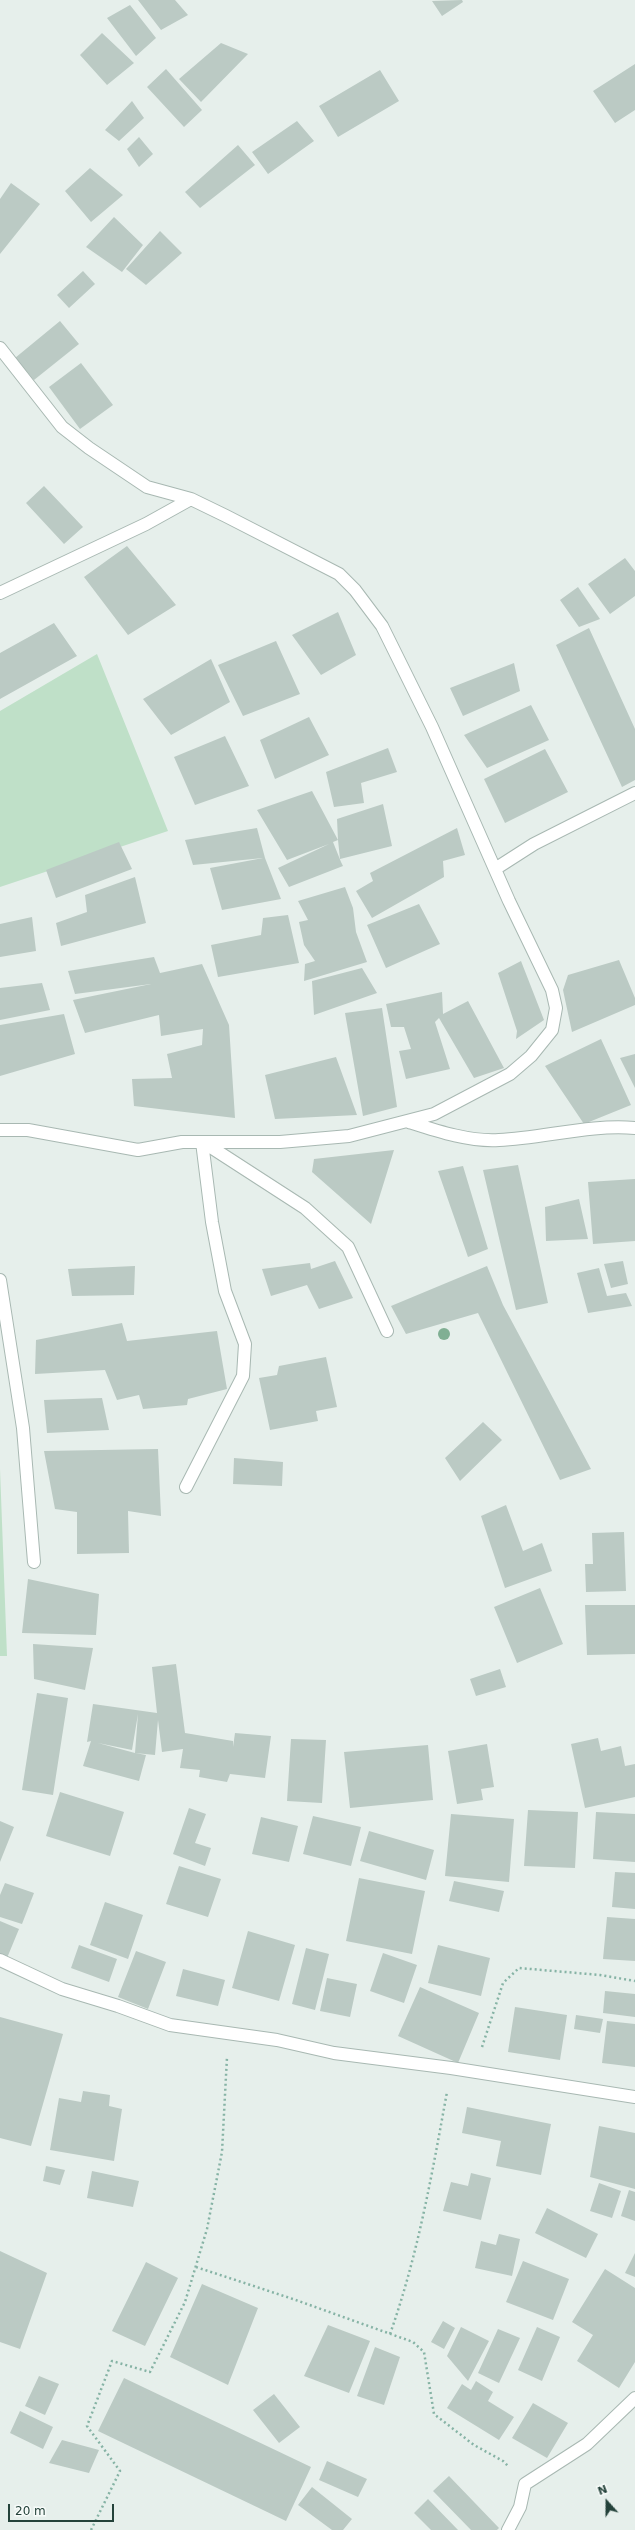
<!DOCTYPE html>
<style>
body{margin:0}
#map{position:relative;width:635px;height:2530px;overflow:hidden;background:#e6efeb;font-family:"DejaVu Sans",sans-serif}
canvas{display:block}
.north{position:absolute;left:587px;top:2482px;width:40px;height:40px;-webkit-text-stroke:3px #f7fbf9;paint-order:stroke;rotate:339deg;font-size:11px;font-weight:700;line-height:16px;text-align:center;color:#24423a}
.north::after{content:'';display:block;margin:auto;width:14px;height:18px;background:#24423a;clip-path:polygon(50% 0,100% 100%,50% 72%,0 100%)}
.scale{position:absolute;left:8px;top:2504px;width:106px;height:18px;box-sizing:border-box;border:2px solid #24423a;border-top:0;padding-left:5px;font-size:12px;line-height:14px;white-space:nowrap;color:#24423a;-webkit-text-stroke:3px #f7fbf9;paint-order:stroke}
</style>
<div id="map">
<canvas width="635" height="2530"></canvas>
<div class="north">N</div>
<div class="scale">20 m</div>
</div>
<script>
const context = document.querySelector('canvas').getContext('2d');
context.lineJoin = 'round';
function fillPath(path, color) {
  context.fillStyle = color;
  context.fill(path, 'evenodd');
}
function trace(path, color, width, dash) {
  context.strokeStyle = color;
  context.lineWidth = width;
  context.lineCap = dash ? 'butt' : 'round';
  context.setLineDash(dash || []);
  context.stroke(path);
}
const green = new Path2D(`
 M97,654L168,831L0,887V711Z
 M0,1469L7,1656H0Z`);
const building = new Path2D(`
 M138,0H175L188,15L161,30Z
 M462,0L463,2L442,16L432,1Z
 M130,5L156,38L136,56L107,18Z
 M102,33L134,63L107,85L80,55Z
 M221,43L248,54L201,102L179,79Z
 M635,64V110L615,123L593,91Z
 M166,69L202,110L184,127L147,87Z
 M380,70L399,101L338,137L319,106Z
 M132,101L144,118L119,141L105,130Z
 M297,121L314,141L268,174L252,152Z
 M139,137L153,154L139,167L127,149Z
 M238,145L255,165L200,208L185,192Z
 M90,168L123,195L91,222L65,191Z
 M11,183L40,204L0,254V199Z
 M114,217L143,245L122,272L86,247Z
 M160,231L182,253L146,285L126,269Z
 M83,271L95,284L69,308L57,295Z
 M60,321L79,344L34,380L15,358Z
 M81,363L113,405L80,429L49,387Z
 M44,486L83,527L64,544L26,503Z
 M127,546L176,605L128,635L84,577Z
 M625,558L635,571V596L610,614L588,584Z
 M578,587L600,619L579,627L560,600Z
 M338,612L356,655L321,675L292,635Z
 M54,623L77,656L0,699V653Z
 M589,628L635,729V780L622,787L556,645Z
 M276,641L300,694L243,716L218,665Z
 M211,659L230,702L171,735L143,699Z
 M514,663L520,691L463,716L450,688Z
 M531,705L549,740L487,768L464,735Z
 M309,717L329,755L275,779L260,740Z
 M225,736L249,786L195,805L174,757Z
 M388,748L397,772L361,783L364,803L334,807L326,772Z
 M545,749L568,792L505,823L484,779Z
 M312,791L338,840L337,819L383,804L392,846L340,859L338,840L333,842L341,862L343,866L289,887L278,868L329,844L287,860L257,810Z
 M257,828L265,858L281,899L222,910L210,868L263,858L193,865L185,840Z
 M457,828L465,855L443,861L444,877L372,918L356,891L373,881L370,873Z
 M119,842L132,869L56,898L46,870Z
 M135,877L146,923L61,946L56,923L87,912L85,895Z
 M345,887L353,908L356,932L367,962L304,981L305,964L315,961L304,945L299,922L308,920L298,901Z
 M419,904L440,944L386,968L367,925Z
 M288,915L299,963L218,977L211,945L261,935L263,918Z
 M32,917L36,951L0,957V924Z
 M154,957L160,973L202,964L229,1025L235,1118L134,1106L132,1079L172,1078L167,1054L202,1045L203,1029L161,1036L159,1015L85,1033L73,1000L151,984L75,994L68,971Z
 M619,960L635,998V1005L572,1032L563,990L568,975Z
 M521,961L544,1020L516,1039L517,1031L498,973Z
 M362,968L377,993L314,1015L312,981Z
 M42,983L50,1010L0,1020V988Z
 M442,992L443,1014L468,1001L504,1068L474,1078L439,1018L435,1022L450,1069L406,1079L399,1051L411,1049L404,1027H391L386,1004Z
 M382,1008L397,1107L363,1116L345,1013Z
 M64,1014L75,1054L0,1076V1025Z
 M601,1039L631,1105L584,1124L545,1066Z
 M635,1054V1088L620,1058Z
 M336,1057L357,1115L275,1119L265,1075Z
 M394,1150L371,1224L312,1172L314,1159Z
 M518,1165L548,1303L516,1310L483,1170Z
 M463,1166L488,1249L468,1257L438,1171Z
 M635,1179V1241L593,1244L588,1182Z
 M579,1199L588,1239L546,1241L545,1207Z
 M335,1261L353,1298L319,1309L307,1285L271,1296L262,1269L310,1263L311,1269Z
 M623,1261L628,1284L611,1288L604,1264Z
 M135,1266L134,1295L72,1296L68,1269Z
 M487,1266L503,1305L591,1469L560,1480L478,1313L406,1334L391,1306Z
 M599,1268L607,1296L626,1293L632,1306L588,1313L577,1273Z
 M122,1323L127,1341L217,1331L227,1389L188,1399L187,1405L143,1409L139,1395L117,1400L105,1370L35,1374L36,1340Z
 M326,1357L337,1407L316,1411L318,1421L270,1430L259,1378L277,1375L279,1366Z
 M102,1398L109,1430L47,1433L44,1400Z
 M483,1422L502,1440L460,1481L445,1458Z
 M158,1449L161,1516L128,1511L129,1553L77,1554V1512L55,1509L44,1451Z
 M234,1458L283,1462L282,1486L233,1484Z
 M506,1505L523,1551L542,1543L552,1571L505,1588L481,1516Z
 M624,1532L626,1591L586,1592L585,1564H593L592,1533Z
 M28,1579L99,1594L96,1635L22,1633Z
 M540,1588L563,1644L517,1663L494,1607Z
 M585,1605H635V1654L587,1655Z
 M33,1644L93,1648L85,1690L34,1679Z
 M176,1664L185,1733L233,1741V1747L235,1733L271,1736L265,1778L230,1774L227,1782L199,1777L200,1770L180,1768L183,1749L162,1752L158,1720L155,1755L135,1753L138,1714L132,1750L98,1743L135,1753L146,1755L139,1781L83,1766L91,1741L87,1742L93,1704L157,1713L152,1667Z
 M500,1669L506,1687L476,1696L470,1679Z
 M37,1693L68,1698L53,1795L22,1790Z
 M598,1738L601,1751L621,1746L625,1766L635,1764V1797L585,1808L571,1744Z
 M291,1739L326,1740L322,1803L287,1801Z
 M487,1744L494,1787L481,1789L483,1800L457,1804L448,1751Z
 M428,1745L433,1800L350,1808L344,1752Z
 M60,1792L124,1812L110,1856L46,1836Z
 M189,1808L206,1814L195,1843L211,1848L205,1866L173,1854Z
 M528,1810L578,1812L575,1868L524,1866Z
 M596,1812L635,1814V1862L593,1859Z
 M451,1814L514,1819L509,1882L445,1876Z
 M313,1816L361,1827L351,1866L303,1854Z
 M261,1817L298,1826L289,1862L252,1854Z
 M0,1821L14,1827L0,1862Z
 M369,1831L434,1850L426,1880L360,1861Z
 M179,1866L221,1879L208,1917L166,1904Z
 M615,1872L635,1873V1909L612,1907Z
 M359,1878L425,1891L412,1954L346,1941Z
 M454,1881L504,1891L499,1912L449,1901Z
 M5,1883L34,1893L22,1924L0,1917V1895Z
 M105,1902L143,1915L128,1959L90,1945Z
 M607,1917L635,1919V1961L603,1959Z
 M0,1921L19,1929L7,1958L0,1955Z
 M248,1931L295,1945L279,2001L232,1988Z
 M79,1945L117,1959L109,1982L71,1968Z
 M438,1945L490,1958L481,1996L428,1983Z
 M306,1948L329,1954L315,2010L292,2004Z
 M136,1951L166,1962L148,2009L118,1997Z
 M383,1953L417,1965L404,2003L370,1991Z
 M183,1969L225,1980L218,2006L176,1996Z
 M327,1978L357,1984L350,2017L320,2011Z
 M420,1987L479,2013L458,2063L398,2036Z
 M605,1991L635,1994V2017L603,2013Z
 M515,2007L567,2015L560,2060L508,2052Z
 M576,2015L603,2019L600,2033L574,2029Z
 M0,2017L63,2034L31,2146L0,2138Z
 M607,2021L635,2024V2067L602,2063Z
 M83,2091L110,2095L109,2106L122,2109L114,2161L50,2150L59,2098L81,2102Z
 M467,2107L551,2124L541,2175L496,2166L501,2141L462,2133Z
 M599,2126L635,2133V2189L590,2177Z
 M46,2166L65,2170L60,2185L43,2181Z
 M92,2171L139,2181L133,2207L87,2198Z
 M471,2173L491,2178L481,2220L443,2211L451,2182L468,2186Z
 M599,2183L621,2191L612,2218L590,2211Z
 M629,2190L635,2192V2221L621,2216Z
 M547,2208L598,2234L586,2258L535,2233Z
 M499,2234L520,2239L512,2276L475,2268L481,2241L496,2245Z
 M0,2251L47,2273L20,2349L0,2342Z
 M635,2253V2277L625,2273Z
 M523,2261L569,2279L553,2320L506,2302Z
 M146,2262L178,2278L145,2346L112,2331Z
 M605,2269L635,2288V2362L619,2388L577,2361L593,2335L572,2322Z
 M202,2284L258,2308L228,2385L170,2357Z
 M443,2321L455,2328L444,2349L431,2342Z
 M328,2325L370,2341L349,2393L304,2376Z
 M461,2327L489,2341L468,2381L447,2356Z
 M537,2327L560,2337L542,2381L518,2370Z
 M498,2329L520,2338L499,2383L478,2373Z
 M375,2347L400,2357L384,2405L357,2396Z
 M39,2376L59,2384L45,2415L25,2406Z
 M124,2378L311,2467L286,2521L98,2431Z
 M476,2381L493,2392L488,2401L514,2417L499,2440L447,2408L462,2384L471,2390Z
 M274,2394L300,2427L279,2443L253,2410Z
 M533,2403L568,2423L547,2458L512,2438Z
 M20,2411L53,2427L43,2449L10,2433Z
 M62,2440L99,2450L89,2473L49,2463Z
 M327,2461L367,2479L358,2497L319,2480Z
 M449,2476L499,2528L497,2530H471L433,2491Z
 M312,2487L352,2519L343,2530H332L298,2505Z
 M428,2499L458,2530H431L414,2513Z`);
const path = new Path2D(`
 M482,2047L503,1983L519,1968L600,1975L635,1981
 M196,2267L293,2299L413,2342L424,2352L434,2414L474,2445L503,2461L509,2467
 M390,2334C418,2255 432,2174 447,2092
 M91,2530L120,2471L87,2426L112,2361L150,2372L185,2302L207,2229L222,2152L227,2057`);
const street = new Path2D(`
 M0,348L62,427L89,448L147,487L191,499L226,516L339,574L355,590L382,626L432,727L509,901L552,990L556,1008L552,1030L531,1056L510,1074L434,1114L349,1136L280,1142H182L138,1150L28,1130H0
 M0,593L146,524L191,499
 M495,869L534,844L635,793
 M409,1122C437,1131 470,1142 499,1140C544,1138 590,1124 635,1128
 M203,1142L305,1208L348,1247L387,1331
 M0,1280L23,1428L34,1562
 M186,1487L243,1376L245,1344L225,1291L212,1222L202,1142
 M0,1960L62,1989L118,2006L170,2025L277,2040L334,2053L451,2068L635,2097
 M508,2530L520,2507L525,2484L587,2444L635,2398`);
const trees = [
 [444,1334]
];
fillPath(green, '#bfe0c8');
fillPath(building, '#bbcac4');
trace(street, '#a8b8b2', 14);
trace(path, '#86b3a5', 2.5, [2, 3]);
trace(street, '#fff', 12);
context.fillStyle = '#80af93';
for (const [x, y] of trees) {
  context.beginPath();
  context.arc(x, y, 6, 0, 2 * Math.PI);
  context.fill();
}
</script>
